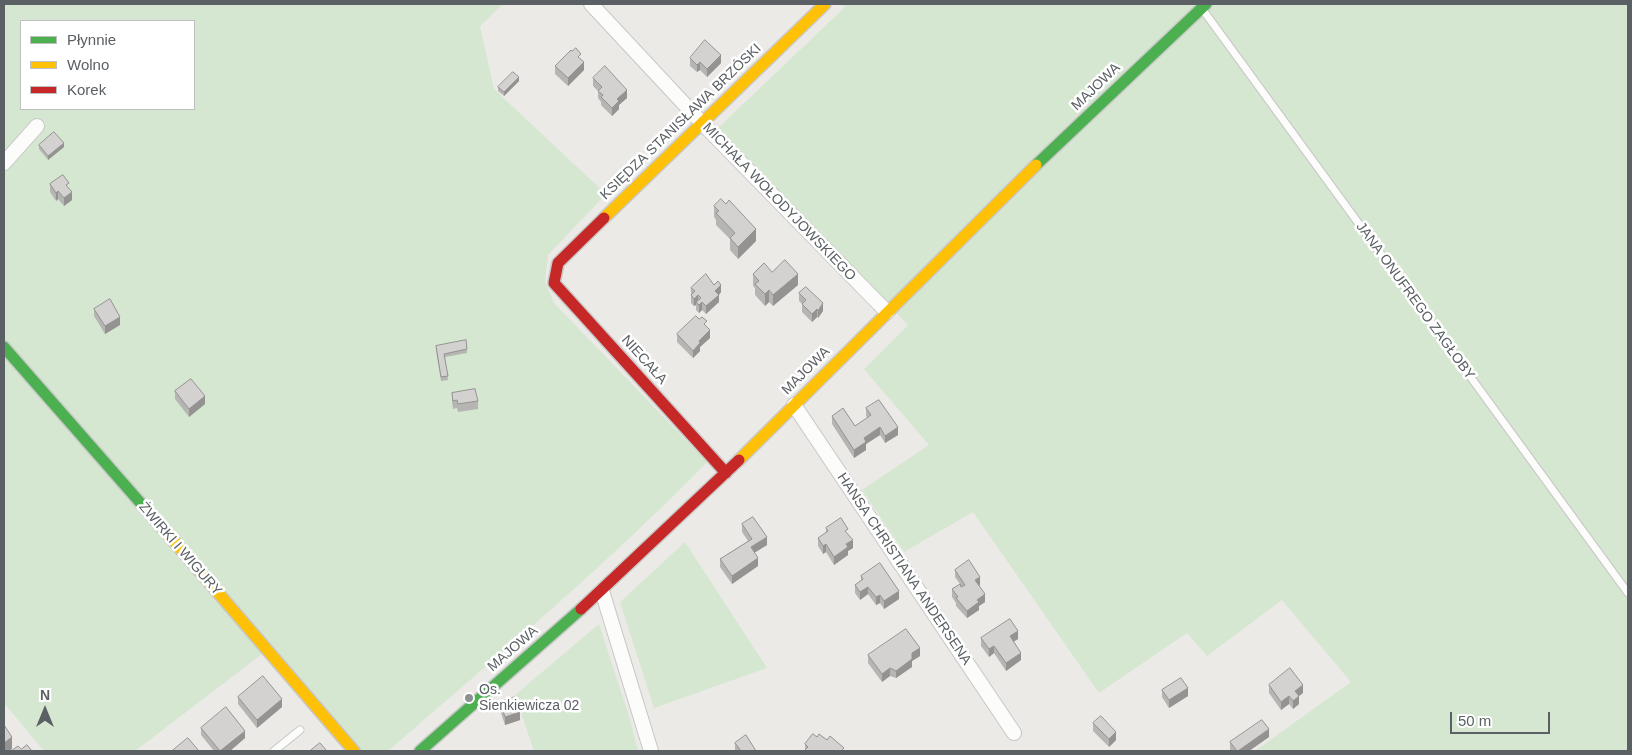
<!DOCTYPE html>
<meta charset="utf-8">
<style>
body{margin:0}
#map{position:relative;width:1632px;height:755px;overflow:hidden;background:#ebeae6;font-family:Arial,sans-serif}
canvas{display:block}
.frame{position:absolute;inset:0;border:5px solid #5b6064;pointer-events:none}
.legend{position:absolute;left:20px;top:20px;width:175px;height:90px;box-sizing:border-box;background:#fff;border:1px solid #bdbfc1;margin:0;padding:6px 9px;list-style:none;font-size:15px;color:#5b6064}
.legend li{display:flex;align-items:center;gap:10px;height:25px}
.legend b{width:25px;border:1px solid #bdbfc1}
.north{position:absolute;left:20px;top:685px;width:50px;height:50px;-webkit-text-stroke:4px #fff;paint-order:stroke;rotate:0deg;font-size:14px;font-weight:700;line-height:20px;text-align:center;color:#5b6064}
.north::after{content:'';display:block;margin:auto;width:18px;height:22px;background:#5b6064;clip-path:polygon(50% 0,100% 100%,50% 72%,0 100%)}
.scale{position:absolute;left:1450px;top:712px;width:100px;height:22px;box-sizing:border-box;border:2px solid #5b6064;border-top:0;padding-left:6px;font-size:15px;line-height:18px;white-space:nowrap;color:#5b6064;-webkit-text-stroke:4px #fff;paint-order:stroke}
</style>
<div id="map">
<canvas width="1632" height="755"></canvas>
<div class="frame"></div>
<ul class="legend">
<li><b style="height:6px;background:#4caf50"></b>Płynnie</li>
<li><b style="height:6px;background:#ffc107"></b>Wolno</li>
<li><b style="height:6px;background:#c62828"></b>Korek</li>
</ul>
<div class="north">N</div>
<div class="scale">50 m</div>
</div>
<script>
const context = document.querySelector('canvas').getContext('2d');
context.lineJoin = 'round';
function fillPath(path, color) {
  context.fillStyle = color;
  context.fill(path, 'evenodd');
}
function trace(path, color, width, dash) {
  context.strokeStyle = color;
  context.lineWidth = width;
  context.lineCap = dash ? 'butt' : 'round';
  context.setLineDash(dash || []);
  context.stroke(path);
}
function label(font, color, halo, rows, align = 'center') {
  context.font = font + ' Arial,sans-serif';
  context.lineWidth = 5;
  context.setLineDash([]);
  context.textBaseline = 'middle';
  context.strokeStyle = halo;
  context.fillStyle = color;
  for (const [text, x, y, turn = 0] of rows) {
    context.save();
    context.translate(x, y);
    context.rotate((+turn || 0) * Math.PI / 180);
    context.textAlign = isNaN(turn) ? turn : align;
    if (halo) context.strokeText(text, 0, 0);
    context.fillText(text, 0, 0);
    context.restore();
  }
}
const green = new Path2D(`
 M4,4H503L480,26L494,89L606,194L548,255L545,282L554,303L707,462C607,565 496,657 388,751H361L270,648L135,751H44L4,703ZM21,21H194V109H21Z
 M842,4H1628V751H1255L1351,682L1282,600L1207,656L1187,633L1099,693L973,512L904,552L862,490L929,445L864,369L908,325L718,128L845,7Z
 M685,542L767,668L654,708L620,602Z
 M599,624L630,719L638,751H534L515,695Z`);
const lane = new Path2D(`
 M1203,10L1628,593
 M274,751L300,730`);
const street = new Path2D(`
 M591,4L702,123L887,312
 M4,163L37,126
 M794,405L1014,733
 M602,591L651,751`);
const fast = new Path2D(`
 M1036,165L1206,4
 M4,347L165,531
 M420,751L581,609`);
const slow = new Path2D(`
 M604,218L825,4
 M739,460L1036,165
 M165,531L354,751`);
const jam = new Path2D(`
 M604,218L558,263L554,283L726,473
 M581,609L739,460`);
const wall = new Path2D(`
 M690,58L721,63L707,77L700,70L697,72L690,66Z
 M581,60L584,70L568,86L555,74V66Z
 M593,78L627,98L619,105V109L612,116L601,105V102L598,98V91L593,86Z
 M519,81L504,96L498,91V87Z
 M39,145L64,147L48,160L39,149Z
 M50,184L69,188L72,200L64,206L58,199L56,201L50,192Z
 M714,206L756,241L738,259L730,250V239L716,225V220L714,217Z
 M772,272L798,285L773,306L769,302L765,306L755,295V288L753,286V274Z
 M691,288L721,292L719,295V302L706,314L702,310L699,313L696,310V305L694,306L691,303Z
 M799,293L823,311L818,318L817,317L812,322L802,312V304L799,301Z
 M94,309L120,325L105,334L94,316Z
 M707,327L710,338L700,347V351L693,358L677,342V334Z
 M436,346L467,349V353L445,357L448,380L441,381L436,350Z
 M175,391L205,404L189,417L175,399Z
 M452,393L478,401V409L458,412L457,408L453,409L452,401Z
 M866,408L898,435L885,443L880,435L866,444V450L854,458L832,424V416L855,426L868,418L866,416Z
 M742,524L767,545L754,552L758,566L732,584L720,567V559L748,541L742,532Z
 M826,528L848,535L853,548L848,551V555L834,565L826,552L823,554L818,546V538L826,533Z
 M955,570L980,585L979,586L985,602L979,606V610L967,618L956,606V603L952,597V589L960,584L955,577Z
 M861,576L899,599L884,609L880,603L876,605L868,594L860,600L855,593V585L861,581Z
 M981,638L1018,639L1014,641L1021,660L1006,671L994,653L989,657L981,646Z
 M868,655L920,656L912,661V667L896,678L890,676L882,682L868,663Z
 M1269,685L1303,693L1299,696V704L1293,709L1289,704L1281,710L1269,693Z
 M1162,690L1188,696L1169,708L1162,697Z
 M238,697L282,707L257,728L238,704Z
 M500,702L520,720L505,725L500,710Z
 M1093,723L1116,740L1109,747L1093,731Z
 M201,728L245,738L230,751H214L201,735Z
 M817,737L827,740L844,751H805V744Z
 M1269,737L1249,751H1231L1230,750V742Z
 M735,743L756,751H735Z`);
const shadedWall = new Path2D(`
 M721,55V63L707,77V69Z
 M584,62V70L568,86V78Z
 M700,62V70L697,72V65Z
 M519,77V81L504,96V92Z
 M627,90V98L619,105V109L612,116V108L617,99Z
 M64,143V147L48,160V156Z
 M58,191V199L56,201V193Z
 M72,192V200L64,206V198Z
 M756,229V241L738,259V247Z
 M798,274V285L773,306V295Z
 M721,285V292L719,295V302L706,314V306L715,291Z
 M769,290V302L765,306V294Z
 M698,295V303L696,302V305L694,306V299Z
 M702,302V310L699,313V305Z
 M823,303V311L818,318V311Z
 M817,309V317L812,322V314Z
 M120,317V325L105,334V326Z
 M710,330V338L700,347V351L693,358V351L699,341Z
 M205,396V404L189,417V409Z
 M880,427V435L866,444V450L854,458V450L864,438Z
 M898,427V435L885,443V436Z
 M767,537V545L751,555V547Z
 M853,540V548L848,551V555L834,565V557L846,544Z
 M826,544V552L823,554V546Z
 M758,558V566L732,584V576Z
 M980,577V585L975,588V580Z
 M868,587V594L860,600V592Z
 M899,591V599L884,609V601Z
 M985,594V602L979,606V610L967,618V611L977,600Z
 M880,595V603L876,605V597Z
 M1018,631V639L1010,644V636Z
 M994,646V653L989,657V649Z
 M920,648V656L912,661V653Z
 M1021,653V660L1006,671V663Z
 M912,659V667L896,678V671Z
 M890,668V676L882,682V674Z
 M1303,685V693L1295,699V691Z
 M1188,688V696L1169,708V700Z
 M1289,696V704L1281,710V702Z
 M1299,696V704L1293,709V701Z
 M282,699V707L257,728V720Z
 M520,712V720L505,725V717Z
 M1269,729V737L1249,751H1238Z
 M245,731V738L230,751H220Z
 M1116,732V740L1109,747V739Z
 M12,737V749L9,751H4V743Z`);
const building = new Path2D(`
 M705,40L721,55L707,69L700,62L697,65L690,58Z
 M576,48L581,54L578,57L584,62L568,78L555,66L571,50L572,51Z
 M605,66L627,90L617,99L619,101L612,108L601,97L603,95L598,91L602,87L593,78Z
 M513,72L519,77L504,92L498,87Z
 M54,132L64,143L48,156L39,145Z
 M63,175L69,183L66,185L72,192L64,198L58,191L56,193L50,184Z
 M721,199L726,204L729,200L756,229L738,247L730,238L735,233L716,213L719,211L714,206Z
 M785,260L798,274L773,295L769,290L765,294L755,284L759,281L753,274L764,263L772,272Z
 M706,274L714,285L718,281L721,285L715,291L719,295L706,306L702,302L699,305L696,302L701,298L698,295L694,299L691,295L695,291L691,288Z
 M806,287L823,303L818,311L817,309L812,314L802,304L806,300L799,293Z
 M110,299L120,317L105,326L94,309Z
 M696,316L699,319L702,317L707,321L704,324L710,330L699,341L700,343L693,351L677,334Z
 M466,340L467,349L444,354L448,376L441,377L436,346Z
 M191,379L205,396L189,409L175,391Z
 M475,389L478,401L458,404L457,400L453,401L452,393Z
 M879,400L898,427L885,436L880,427L864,438L866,442L854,450L832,416L843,408L855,426L871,415L866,408Z
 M753,517L767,537L751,547L758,558L732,576L720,559L752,539L742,524Z
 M841,518L848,529L845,531L853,540L846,544L848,547L834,557L826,544L823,546L818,538L828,531L826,528Z
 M969,560L980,577L975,580L985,594L977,600L979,602L967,611L956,598L958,597L952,589L960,584L961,587L965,585L955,570Z
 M880,563L899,591L884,601L880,595L876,597L868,587L860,592L855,585L863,579L861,576Z
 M1010,619L1018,631L1010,636L1021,653L1006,663L994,646L989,649L981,638Z
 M906,629L920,648L912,653V659L896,671L890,668L882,674L868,655Z
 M1290,668L1303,685L1295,691L1299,696L1293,701L1289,696L1281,702L1269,685Z
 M263,676L282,699L257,720L238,697Z
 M1181,678L1188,688L1169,700L1162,690Z
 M515,697L520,712L505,717L500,702Z
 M226,707L245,731L220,751L201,728Z
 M1101,716L1116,732L1109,739L1093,723Z
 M1262,720L1269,729L1238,751H1237L1230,742Z
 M4,725L12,737L4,743Z
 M813,734L817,737L819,734L827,740L830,736L844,748L841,751H807L805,750L808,747L805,744Z
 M746,735L756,751H741L735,743Z
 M188,738L199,751H172Z
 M320,743L327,751H310Z
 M27,745L32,751H11L18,746L21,749Z`);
const markers = [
 [469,698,5,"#8d9092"]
];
const streetNames = [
 ["MAJOWA",1096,87,-44],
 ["KSIĘDZA STANISŁAWA BRZÓSKI",681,122,-44],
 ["MICHAŁA WOŁODYJOWSKIEGO",779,202,46],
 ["JANA ONUFREGO ZAGŁOBY",1415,301,54],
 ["NIECAŁA",644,360,48],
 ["MAJOWA",806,371,-45],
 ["ŻWIRKI I WIGURY",180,549,49],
 ["HANSA CHRISTIANA ANDERSENA",904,569,56],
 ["MAJOWA",513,649,-41]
];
const poiNames = [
 ["Os.",479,690],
 ["Sienkiewicza 02",479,706]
];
fillPath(green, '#d5e7d1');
trace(lane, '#c7c7c7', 9);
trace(street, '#c7c7c7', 16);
trace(fast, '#c8c8c8', 14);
trace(slow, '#c8c8c8', 14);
trace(jam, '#c8c8c8', 14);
trace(lane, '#fcfcfb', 7);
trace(street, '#fcfcfb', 14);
trace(fast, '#4caf50', 11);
trace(slow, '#ffc107', 11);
trace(jam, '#c62828', 11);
fillPath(wall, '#b5b5b3');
fillPath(shadedWall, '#949392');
fillPath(building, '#d3d2d0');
trace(building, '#949392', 1);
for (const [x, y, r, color] of markers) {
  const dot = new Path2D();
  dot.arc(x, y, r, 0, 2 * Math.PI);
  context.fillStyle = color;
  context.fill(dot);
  trace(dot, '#fff', 2);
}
label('14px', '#5b6064', '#fff', streetNames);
label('14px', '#5b6064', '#fff', poiNames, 'left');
</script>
